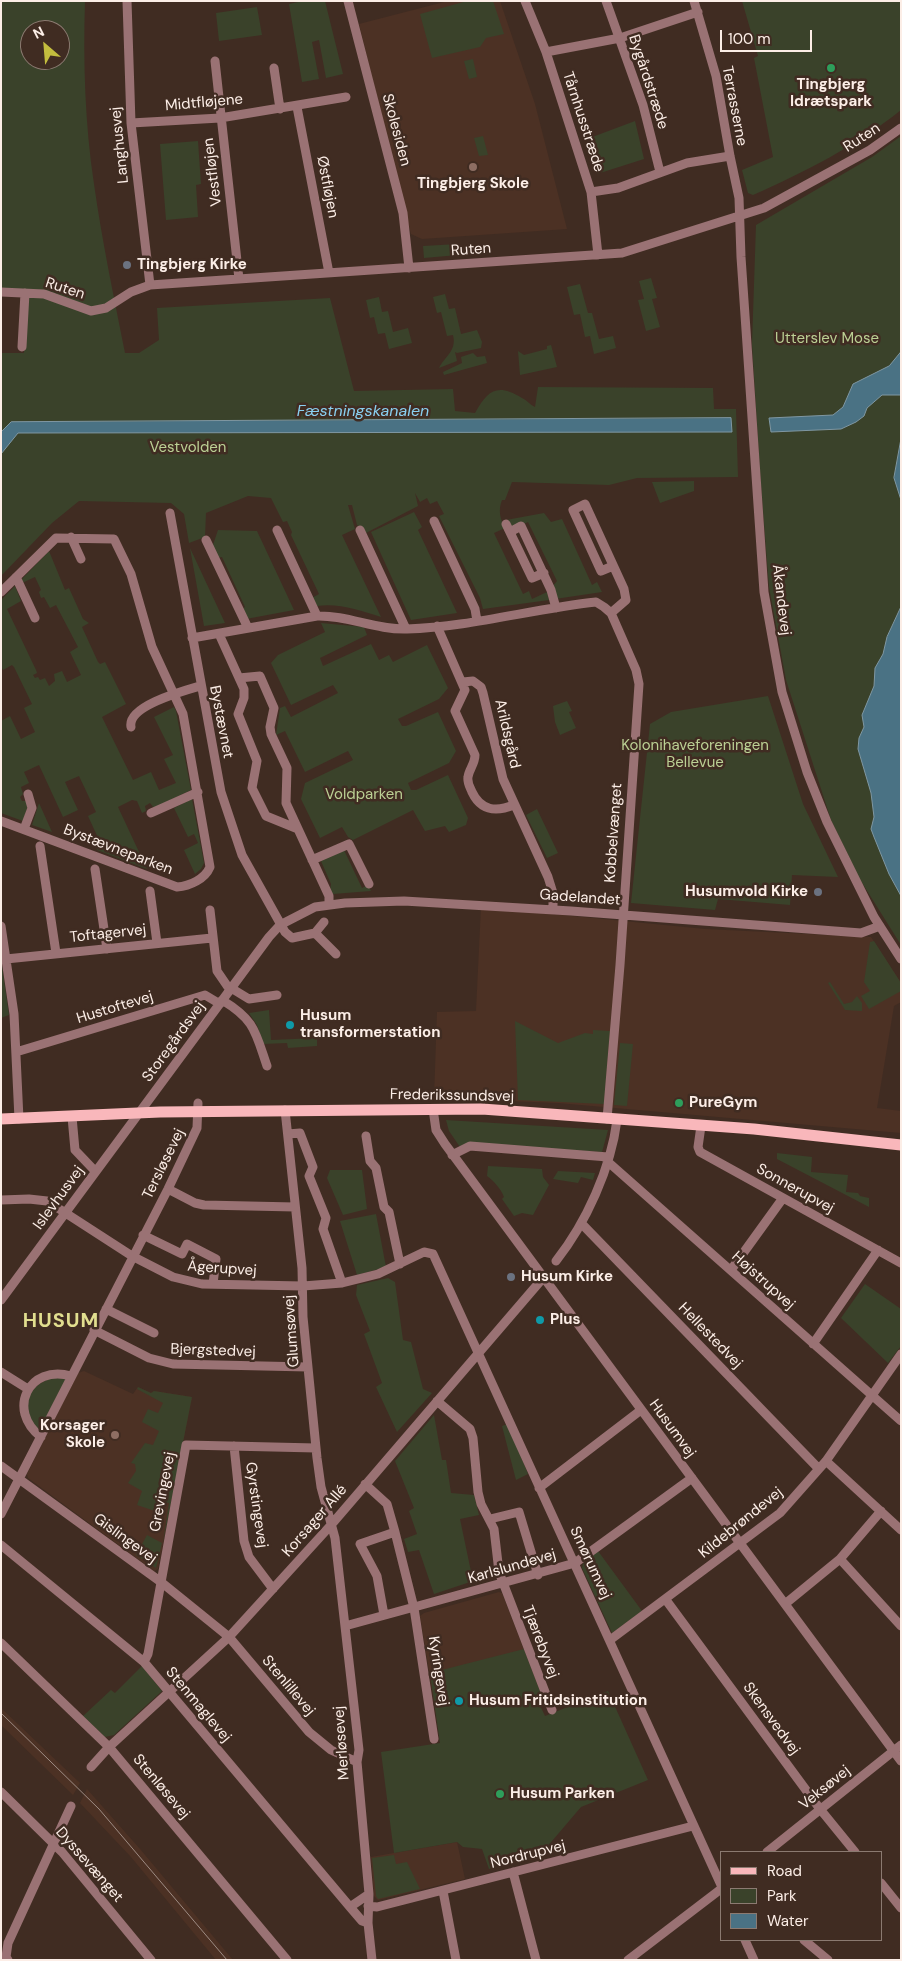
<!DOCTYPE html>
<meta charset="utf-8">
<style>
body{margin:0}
#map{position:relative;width:902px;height:1961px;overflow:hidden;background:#402c22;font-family:"DM Sans",sans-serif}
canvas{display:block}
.frame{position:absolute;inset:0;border:2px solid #fceee7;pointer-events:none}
.legend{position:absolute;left:720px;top:1851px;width:162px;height:90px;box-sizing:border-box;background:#402c22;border:1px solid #8b7a71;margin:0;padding:6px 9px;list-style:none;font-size:15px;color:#fceee7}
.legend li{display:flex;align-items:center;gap:10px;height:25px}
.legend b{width:25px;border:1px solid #8b7a71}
.north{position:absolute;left:20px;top:20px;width:50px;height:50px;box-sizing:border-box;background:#402c22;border:1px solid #8b7a71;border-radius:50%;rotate:333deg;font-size:14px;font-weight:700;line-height:20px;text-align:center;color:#fceee7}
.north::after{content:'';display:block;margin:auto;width:18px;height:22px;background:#c3bd3e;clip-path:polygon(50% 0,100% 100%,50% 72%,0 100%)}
.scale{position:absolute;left:720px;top:30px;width:92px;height:22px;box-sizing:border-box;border:2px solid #fceee7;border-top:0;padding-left:6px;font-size:15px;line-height:18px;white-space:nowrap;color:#fceee7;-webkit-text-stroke:4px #402c22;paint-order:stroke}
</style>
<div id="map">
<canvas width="902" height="1961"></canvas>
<div class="frame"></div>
<ul class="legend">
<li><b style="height:6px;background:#f9b7bb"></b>Road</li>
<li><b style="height:14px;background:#3a422a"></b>Park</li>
<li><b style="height:14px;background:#4a7284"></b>Water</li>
</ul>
<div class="north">N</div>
<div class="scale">100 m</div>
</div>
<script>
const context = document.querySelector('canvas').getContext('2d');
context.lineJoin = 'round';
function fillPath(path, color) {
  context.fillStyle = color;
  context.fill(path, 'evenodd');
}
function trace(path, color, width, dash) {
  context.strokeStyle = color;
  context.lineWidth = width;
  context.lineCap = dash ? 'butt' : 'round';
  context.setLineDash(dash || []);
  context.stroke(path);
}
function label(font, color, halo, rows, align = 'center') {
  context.font = font + ' "DM Sans",sans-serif';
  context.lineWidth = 5;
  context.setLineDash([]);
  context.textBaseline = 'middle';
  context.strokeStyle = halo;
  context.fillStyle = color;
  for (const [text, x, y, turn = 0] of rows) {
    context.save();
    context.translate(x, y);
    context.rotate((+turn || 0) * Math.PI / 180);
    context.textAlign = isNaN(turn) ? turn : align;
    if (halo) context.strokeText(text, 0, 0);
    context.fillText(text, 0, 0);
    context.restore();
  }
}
const built = new Path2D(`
 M448,1H500L535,104L567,229L422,239L411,234L359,24Z
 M481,907L705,929L871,937L901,983V1002L894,1006L877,1108L901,1111V1133L558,1103L434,1098L437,1012L476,1011Z
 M84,1371L133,1394L138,1387L151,1393L154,1391L192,1397L158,1569L154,1571L28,1478L27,1474L78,1373Z
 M499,1592L502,1593L541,1694L437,1721L420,1616L424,1613Z
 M1,1708L80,1783L73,1795L1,1725Z
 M87,1789L140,1849L233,1960H216L131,1857L80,1803Z
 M457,1842L465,1879L378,1900L374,1896L371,1857Z`);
const green = new Path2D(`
 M1,1H85C83,62 85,124 94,184C102,241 114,297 125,353H139L159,340L157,308L330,298L354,391L453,389L455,411L475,413C488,390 497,383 522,398C527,400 530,405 535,407L538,387L713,388L714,409H736L738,477L637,478L609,485L512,482L505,500H502C498,510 500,519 505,528L494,533L523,594L529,591L532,599L547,592L549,600L483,609L480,598L439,516L444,514L437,501L430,504L427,498L420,502L415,493L418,506L364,534L361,527L357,525L352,505H348L355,529L342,535L381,617C359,610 339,603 317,606L312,598L319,594L291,535L292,532L287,521L283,522L271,498L248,496L206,513L205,537L189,543L184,514L171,503L79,501L52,523L1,576V353H24L27,291L1,289ZM30,30H60V60H30Z
 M303,1H325L343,74L326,78L319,40L312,42L319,79L302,82L289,4Z
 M467,1H493L504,34L486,38L480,47L432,58L420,14Z
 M742,1H901V110C856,146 805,172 753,195L748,193L742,170L773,157L754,58L758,56Z
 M257,7L262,35L219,41L216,13Z
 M473,59L477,77L469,79L464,61Z
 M635,121L644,159L597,174L587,139Z
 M483,136L488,155L479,156L474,138Z
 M901,136V945L859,878L831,820L786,680L769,587L760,471L752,344L756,225L872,157Z
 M198,141L201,184L196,185L198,217L166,220L160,144Z
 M458,244V255L424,258L423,246Z
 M651,278L657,298L652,299L660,327L646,331L638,300L644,299L639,281Z
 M580,284L588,313H592L599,339L613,336L616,348L594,354L590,336L585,337L580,314L574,315L567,287Z
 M445,294L449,309L455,308L461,334L477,330L482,342L481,348L457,353L455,352L457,361L439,368C445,356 457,351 453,335L447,336L441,312L437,313L433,297Z
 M379,297L382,312L388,311L393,332L408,328L412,343L389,349L385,333L378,334L374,317L370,318L366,300Z
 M551,345L557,367L520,375L518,351L524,355L547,349V346Z
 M473,353L477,357L485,356L487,363L444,375L443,372L462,363L461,357Z
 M694,481V491L660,503L652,482Z
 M414,512L422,527L418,530L457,613L411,620L371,532Z
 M544,513L551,522L562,519L592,585L597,582L602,592L555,599L552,587L557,581L528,522L511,530L506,520Z
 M218,530L257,531L294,610L246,619L242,609L245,607L222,557L217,558L212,548Z
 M190,548L225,623L204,626Z
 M49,551L65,590L69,588L83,619L89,623L82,627L98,662L100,664L105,662L126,704L102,717L133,780L151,772L159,790L176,783L164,759L173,755L154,717L174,707L176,711L191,790L154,808L150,803L145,806L146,811L142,813L137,801L132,800L118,807L147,869L97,850L95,842L99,840L88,816L96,812L79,776L65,782L78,810L63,817L39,765L24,772L29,783L21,787L23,794L20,797L22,801H27L28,806L23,821L1,813V721L10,716L21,739L35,732L24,708L32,704L14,667L12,665L3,670L1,666V600L15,586L21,601L7,609L36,670L37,673L33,675L35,678L38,677L40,680L45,678L49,686L55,681L54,674L62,671L67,682L81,675L70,652L78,647L56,605L50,608L44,597L41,598L39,592L41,590L35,577L22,583L21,580Z
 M321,623L364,627L367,635L320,658L323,666L371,644L379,660L389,655L393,662L427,645L448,688L439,699L398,719L402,726H406L438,712L456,751L449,763L408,783L411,790H416L448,775L468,818L466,825L449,832L445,826L425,831L413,810L353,840L348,837L342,827L320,838L301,799L305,783L353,760L348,751L305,772L285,731L276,735L280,708L285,706L291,717L338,693L333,685L291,705L271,663L278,655L325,632Z
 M768,696L803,804L838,877L792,875L790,905L718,899L715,910L631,903L650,724L671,712Z
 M567,701L572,711L569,712L576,728L560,735L555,722L553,706Z
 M192,799L204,863L201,869L195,874L184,850L198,843L194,834L188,837L174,808Z
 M39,803L52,832L32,825Z
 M537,809L558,853L547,858L526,815Z
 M344,850L362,888L368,885L371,891L333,894L330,891L331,884L321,861Z
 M874,941L901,983V991L869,1009L861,996L870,991L864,982L870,942Z
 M1,959L9,1015L1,1018Z
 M830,982L844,1004L852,1002L857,996L862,1003V1011L845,1010L828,983Z
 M269,1010L271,1040L317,1038V1046L288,1048L287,1043L263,1044L257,1025L249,1013Z
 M515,1021L558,1043L585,1033L593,1034V1030L610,1031L604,1104L518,1100Z
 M620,1043L633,1044L627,1106L614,1105Z
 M446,1120L608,1130L602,1152L472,1144L460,1147L449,1131Z
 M777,1153L812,1157L811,1172L848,1175L846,1192L858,1193L860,1196L869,1198V1207L777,1159Z
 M488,1166L542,1169L543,1177L549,1185L533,1215L522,1213L514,1216L502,1199L504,1197C501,1189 494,1181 487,1176Z
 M330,1170H362L367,1209L343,1215L327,1178Z
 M558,1171L595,1173L593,1180L581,1177L578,1183L553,1179Z
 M376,1214L386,1267L357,1275L340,1221Z
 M388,1278L395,1282L403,1340L411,1342L423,1389L432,1393L397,1432L376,1387L382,1383L364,1334L370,1331L356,1295L357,1285Z
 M865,1284L901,1309V1346L888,1363L841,1318Z
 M54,1377L66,1379L39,1432C18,1407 24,1388 54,1377Z
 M138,1387L151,1393L154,1391L192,1397L163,1543L169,1503L161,1502L158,1512L137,1505L142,1491L128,1483L136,1471L135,1464L131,1463L145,1443L153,1445L159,1431L142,1422L148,1409L158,1413L163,1403L137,1389Z
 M434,1415L442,1460H446L451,1493L474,1495L479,1515L460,1519L473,1581L434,1594L419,1550L408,1552L404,1539L417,1534L409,1511L414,1508L395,1461Z
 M508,1424L528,1474L516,1480L502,1426Z
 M147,1535L162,1543L156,1568L136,1555Z
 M598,1551L642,1611L612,1633L582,1568L583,1564Z
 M524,1649L541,1694L536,1697L545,1716L608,1691L648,1780L581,1807L541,1854L489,1869L482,1849L463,1847L457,1842L394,1853L381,1752L440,1743L430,1673Z
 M142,1666L162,1691L114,1735L105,1737L83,1716L111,1690L115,1693Z
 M394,1855L396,1864L407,1862L420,1889L378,1899L376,1896L372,1858Z`);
const water = new Path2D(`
 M901,352V395H882L867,408L864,416L856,422L841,429L771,432L769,418L833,415L843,407L853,384L889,366Z
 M731,418L732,432L18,433L1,454V432L11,422Z
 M901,439V500L894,478Z
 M901,607V896L889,874L874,837L871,829L874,817L871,793L858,749L859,738L864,727L862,715L874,686L875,668L883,654L887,637Z`);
const minor = new Path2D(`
 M127,1L131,123L150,285
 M348,1L403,213L409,268
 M525,1L546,52L591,192L598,255
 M606,1L643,105L660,172
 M694,1L716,76L730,156L739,198L741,257L764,592L782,692L807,772L827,822L874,917L901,959
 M546,52L620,38L698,12
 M215,61L239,279
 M274,68L280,109
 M297,107L329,273
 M131,123L220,118L346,97
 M591,192L618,188L687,163L730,156
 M1,292L44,294L91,311L106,308L131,292L150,285L622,253L764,208L870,150L901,128
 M22,347L25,293
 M170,513L221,792L242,855L285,932L292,938L315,933L336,954
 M434,521L475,609L477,621
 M506,524L532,578L544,573
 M277,530L317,616
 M360,530L406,629
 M510,532L521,526L551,590L556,608
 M71,537L81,559
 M206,540L248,628
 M16,577L35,618
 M1,592L56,538L114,539L131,574L152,647L183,714L210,867C205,879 190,886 177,887L1,821
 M611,613L626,600L624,589L585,504L573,510L601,571L613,566
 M437,626L465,690L455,711L475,755C475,764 469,769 468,777C467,783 470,787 472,792C481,811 496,812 514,805
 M219,634L244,689V698L238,714L257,761L252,788L266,816L298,829
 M192,638L317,616C348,615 375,630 407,629C470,627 532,609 596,602L604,607L611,613L636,670L639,684L620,965L607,1119
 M239,678L260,676L274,708L270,727L271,734L287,768L286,803L329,896V904
 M463,682L473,681L481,687L483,693L503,779L548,877L553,893V910
 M131,727C127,706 183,691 200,686
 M151,813L198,792
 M24,829L32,808L28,794
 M40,846L56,953
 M312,860L349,844L369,884
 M95,869L107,949
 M150,891L157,943
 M210,910L217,971L230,990
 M1,926L14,1014L19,1119
 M315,933L324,922
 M6,959L212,938
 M231,988L249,999L277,995
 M222,1000C255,1020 255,1031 267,1066
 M16,1052L205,995L220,1004
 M433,1109L436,1130L445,1144L901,1761
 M285,1110L302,1268L303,1317L317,1458L321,1487L335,1538L359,1750L357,1762L369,1894L368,1923L372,1960
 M72,1117L75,1150L95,1171
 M701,1126L698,1147L700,1152L901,1263
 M288,1134L300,1133L313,1167L309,1176L326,1218L323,1229L342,1283
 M366,1136L370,1161L376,1168L384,1207L389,1212L400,1264
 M452,1155L470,1146L608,1157
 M607,1161L901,1421
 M168,1189L195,1203L204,1205L295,1207
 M1,1200L29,1199L47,1201L132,1256L173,1277L202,1284L303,1286L342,1283L378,1274L424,1252L433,1254L721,1885
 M581,1223L819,1469
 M143,1235L182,1254L187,1244L216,1259L213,1284
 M556,1261C586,1223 611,1168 617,1120
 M731,1270L783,1198
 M1,1300L269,937L280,925L315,907L345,903L404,901L571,911L861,933L880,926
 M106,1309L154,1333
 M94,1330L149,1358L173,1364L308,1367
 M813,1344L878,1250
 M1,1372L28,1389
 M437,1401L470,1429L473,1438L478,1492L481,1504L494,1529L499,1572L552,1710
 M41,1437C6,1410 29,1364 71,1376
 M234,1446L244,1541L249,1557L273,1589
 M826,1461L901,1530
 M1,1466L161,1582L229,1637L309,1732L331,1750L357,1762
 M365,1484L387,1504L395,1532L414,1608L434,1739
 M539,1488L641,1410
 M1,1514L168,1189L197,1128L198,1103
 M490,1519L519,1512L538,1575
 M1,1545L144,1662L350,1907L362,1921L368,1923
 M840,1559L901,1626
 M666,1600L820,1809L855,1852
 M785,1604L840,1559L881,1511
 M384,1615L377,1576L360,1544L395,1532
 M345,1626L575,1563L692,1478
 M610,1640L780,1513L826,1461L901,1354
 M1,1643L109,1747L287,1960
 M144,1662L148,1654L186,1445L316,1448
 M91,1767L109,1747L229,1637L331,1525L543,1278
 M1,1792L62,1852L151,1960
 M767,1852L901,1745
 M513,1872L536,1960
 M881,1883L901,1908
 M443,1891L456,1960
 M368,1906L377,1907L693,1826
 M350,1907L369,1894
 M745,1940L754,1960
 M804,1940L828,1960
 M8,1960L6,1957L8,1943L71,1806
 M628,1960L721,1889`);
const major = new Path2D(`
 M1,1119L160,1112L482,1109L754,1129L901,1145`);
const tram = new Path2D(`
 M1,1713L99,1809L227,1960`);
const markers = [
 [831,68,5,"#2e9e5b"],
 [473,167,5,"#8d6e63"],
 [127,265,5,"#6b7280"],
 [818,892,5,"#6b7280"],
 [290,1025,5,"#0f9aa8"],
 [679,1103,5,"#2e9e5b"],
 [511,1277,5,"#6b7280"],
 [540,1320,5,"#0f9aa8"],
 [115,1435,5,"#8d6e63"],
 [459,1701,5,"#0f9aa8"],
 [500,1794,5,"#2e9e5b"]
];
const streetNames = [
 ["Bygårdstræde",648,82,72],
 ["Midtfløjene",204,103,-5],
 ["Terrasserne",734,106,79],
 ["Tårnhusstræde",583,122,72],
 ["Skolesiden",396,130,75],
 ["Ruten",862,138,-33],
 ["Langhusvej",120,145,-96],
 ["Vestfløjen",213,172,-97],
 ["Østfløjen",327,187,79],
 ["Ruten",471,250,-4],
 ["Ruten",65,289,18],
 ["Åkandevej",781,600,83],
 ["Bystævnet",221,722,79],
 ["Arildsgård",507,734,77],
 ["Kobbelvænget",614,833,-86],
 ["Bystævneparken",118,850,21],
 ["Gadelandet",580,898,4],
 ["Toftagervej",108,934,-6],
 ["Hustoftevej",115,1008,-17],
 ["Storegårdsvej",174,1042,-54],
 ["Frederikssundsvej",452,1096,1],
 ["Tersløsevej",164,1164,-64],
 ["Sonnerupvej",795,1189,29],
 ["Islevhusvej",59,1198,-54],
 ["Ågerupvej",222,1269,4],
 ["Højstrupvej",763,1281,42],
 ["Glumsøvej",292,1331,-94],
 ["Hellestedvej",710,1336,46],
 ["Bjergstedvej",213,1351,2],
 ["Husumvej",672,1429,54],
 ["Grevingevej",163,1492,-79],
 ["Gyrstingevej",256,1505,82],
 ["Korsager Allé",315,1521,-49],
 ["Kildebrøndevej",741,1523,-39],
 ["Gislingevej",125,1539,36],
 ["Smørumvej",590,1563,65],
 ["Karlslundevej",512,1567,-16],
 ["Tjærebyvej",540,1642,69],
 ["Kyringevej",438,1671,81],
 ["Stenlillevej",288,1686,50],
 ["Stenmaglevej",198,1705,50],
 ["Skensvedvej",771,1719,54],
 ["Merløsevej",342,1743,-94],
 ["Stenløsevej",161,1787,50],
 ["Veksøvej",825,1788,-39],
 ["Nordrupvej",528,1855,-14],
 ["Dyssevænget",89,1865,49]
];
const poiNames = [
 ["Tingbjerg",831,85,"center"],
 ["Idrætspark",831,102,"center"],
 ["Tingbjerg Skole",473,184,"center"],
 ["Tingbjerg Kirke",137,265],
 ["Husumvold Kirke",808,892,"right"],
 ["Husum",300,1016],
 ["transformerstation",300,1033],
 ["PureGym",689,1103],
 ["Husum Kirke",521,1277],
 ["Plus",550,1320],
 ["Korsager",105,1426,"right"],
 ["Skole",105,1443,"right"],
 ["Husum Fritidsinstitution",469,1701],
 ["Husum Parken",510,1794]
];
const parkNames = [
 ["Utterslev Mose",827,339],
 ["Vestvolden",188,448],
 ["Kolonihaveforeningen",695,746],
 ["Bellevue",695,763],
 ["Voldparken",364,795]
];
const waterNames = [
 ["Fæstningskanalen",363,412]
];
const districtNames = [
 ["HUSUM",61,1322]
];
fillPath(built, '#4c3124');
fillPath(green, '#3a422a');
fillPath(water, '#4a7284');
trace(water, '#7f97a2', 1);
trace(minor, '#9a7274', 9);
trace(major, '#f9b7bb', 11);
trace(tram, '#9e8c84', 1);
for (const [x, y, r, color] of markers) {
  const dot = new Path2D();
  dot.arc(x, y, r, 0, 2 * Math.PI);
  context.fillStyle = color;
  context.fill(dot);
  trace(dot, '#402c22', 2);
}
label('15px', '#fceee7', '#402c22', streetNames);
label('bold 15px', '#fceee7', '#402c22', poiNames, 'left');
label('15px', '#bbd094', '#402c22', parkNames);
label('italic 16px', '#89cfef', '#402c22', waterNames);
context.letterSpacing = '1px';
label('bold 20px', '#e1de8f', '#402c22', districtNames);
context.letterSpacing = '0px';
</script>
